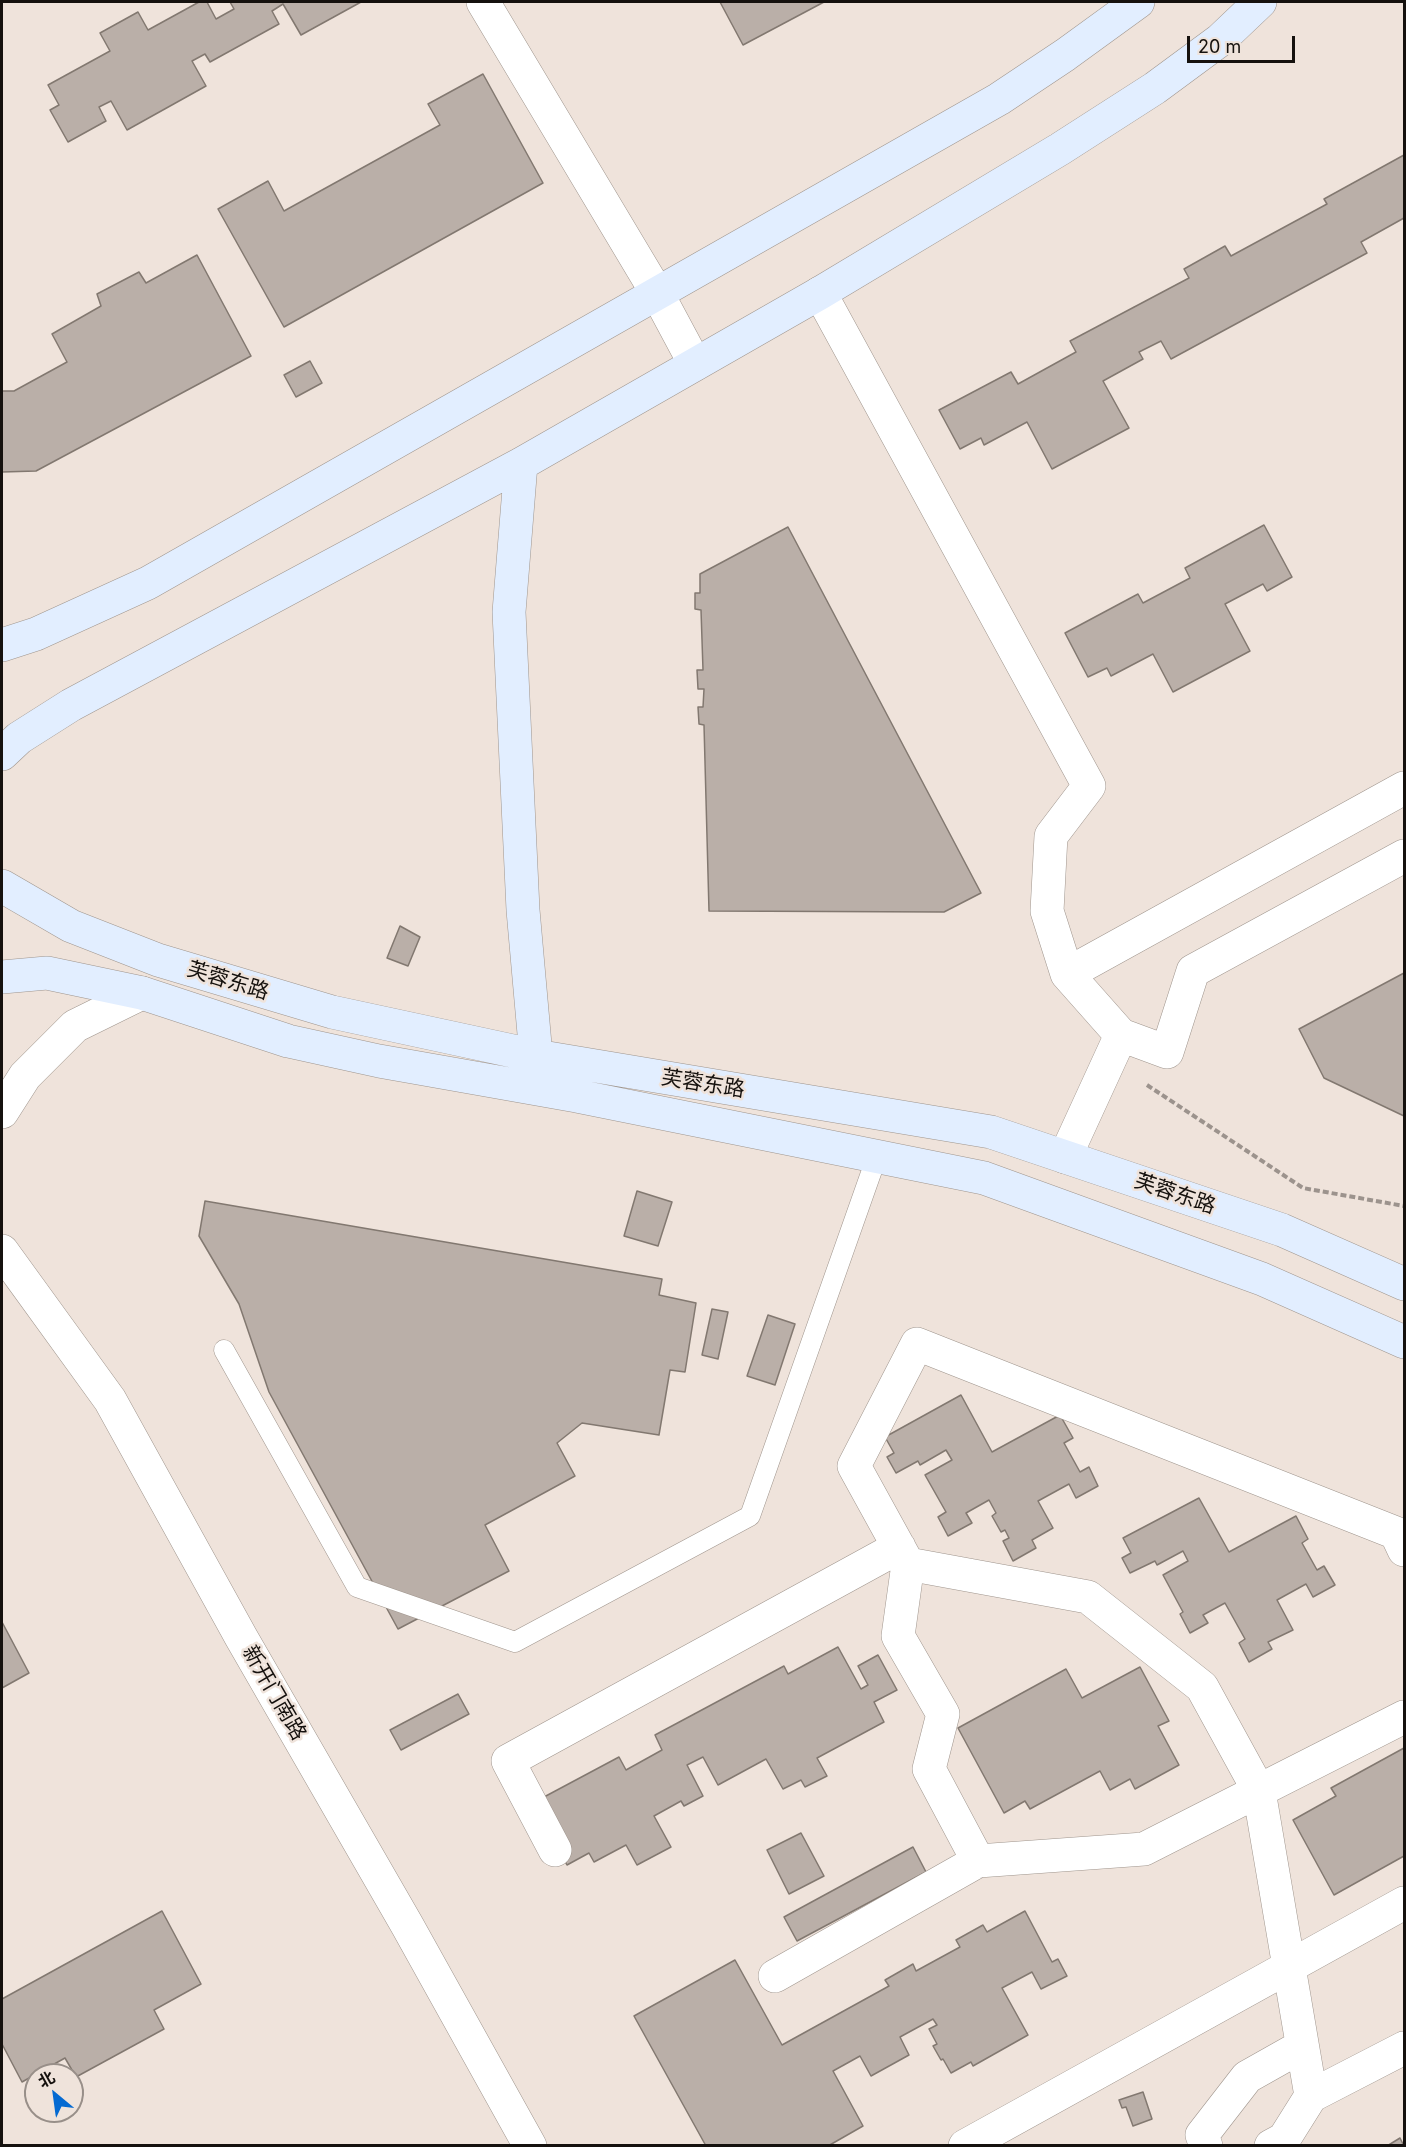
<!DOCTYPE html>
<meta charset="utf-8">
<style>
body{margin:0}
#map{position:relative;width:1406px;height:2147px;overflow:hidden;background:#efe3db;font-family:Inter,"Noto Sans SC",sans-serif}
canvas{display:block}
.frame{position:absolute;inset:0;border:3px solid #15110e;pointer-events:none}
.north{position:absolute;left:24px;top:2063px;width:60px;height:60px;box-sizing:border-box;background:#efe3db;border:2px solid #988f89;border-radius:50%;rotate:331deg;font-size:16px;font-weight:700;line-height:24px;text-align:center;color:#15110e}
.north::after{content:'';display:block;margin:auto;width:21px;height:27px;background:#046ad2;clip-path:polygon(50% 0,100% 100%,50% 72%,0 100%)}
.scale{position:absolute;left:1187px;top:36px;width:108px;height:27px;box-sizing:border-box;border:3px solid #15110e;border-top:0;padding-left:8px;font-size:18px;line-height:21px;white-space:nowrap;color:#15110e;-webkit-text-stroke:4px #efe3db;paint-order:stroke}
</style>
<div id="map">
<canvas width="1406" height="2147"></canvas>
<div class="frame"></div>
<div class="north">北</div>
<div class="scale">20 m</div>
</div>
<script>
const context = document.querySelector('canvas').getContext('2d');
context.lineJoin = 'round';
function fillPath(path, color) {
  context.fillStyle = color;
  context.fill(path, 'evenodd');
}
function trace(path, color, width, dash) {
  context.strokeStyle = color;
  context.lineWidth = width;
  context.lineCap = dash ? 'butt' : 'round';
  context.setLineDash(dash || []);
  context.stroke(path);
}
function label(font, color, halo, rows, align = 'center') {
  context.font = font + ' Inter,"Noto Sans SC",sans-serif';
  context.lineWidth = 5;
  context.setLineDash([]);
  context.textBaseline = 'middle';
  context.strokeStyle = halo;
  context.fillStyle = color;
  for (const [text, x, y, turn = 0] of rows) {
    context.save();
    context.translate(x, y);
    context.rotate((+turn || 0) * Math.PI / 180);
    context.textAlign = isNaN(turn) ? turn : align;
    if (halo) context.strokeText(text, 0, 0);
    context.fillText(text, 0, 0);
    context.restore();
  }
}
const building = new Path2D(`
 M199,2H207L216,19L234,9L230,2H361L301,35L283,4L272,11L279,24L210,62L205,54L192,61L206,86L127,130L111,101L99,107L106,121L68,142L50,110L59,105L48,85L110,51L100,33L138,12L148,30Z
 M720,2H824L743,45Z
 M483,74L543,183L284,327L218,209L268,181L284,211L440,125L428,104Z
 M1404,155V218L1361,242L1367,253L1171,359L1161,341L1139,352L1143,359L1103,381L1129,428L1052,469L1027,422L984,445L981,438L960,449L939,410L1011,372L1018,384L1076,352L1070,341L1189,278L1184,269L1225,246L1231,256L1327,204L1324,199Z
 M197,255L251,356L36,471L2,472V391H14L67,362L52,334L101,306L97,294L139,272L146,283Z
 M310,361L322,383L296,397L284,375Z
 M1264,525L1292,577L1267,591L1263,584L1225,604L1250,651L1173,692L1153,654L1111,676L1107,668L1088,677L1065,633L1138,594L1143,603L1190,578L1185,568Z
 M788,527L981,893L944,912L709,911L704,725L699,724L698,707H703L704,689H698L697,670H703L701,610L695,609V593H700V574Z
 M400,926L420,937L408,966L387,958Z
 M1404,973V1116L1324,1078L1299,1029Z
 M637,1191L672,1202L658,1246L624,1236Z
 M205,1201L662,1279L659,1295L696,1303L685,1372L670,1370L659,1435L582,1423L557,1443L575,1476L485,1525L509,1571L398,1629L269,1392L239,1304L199,1236Z
 M712,1309L728,1312L718,1359L702,1355Z
 M768,1315L795,1324L775,1385L747,1376Z
 M961,1395L992,1452L1060,1415L1073,1438L1064,1443L1080,1472L1089,1467L1098,1486L1076,1498L1069,1484L1038,1501L1053,1528L1032,1540L1036,1548L1013,1561L1003,1541L1009,1538L1005,1530L1001,1532L992,1516L996,1513L989,1500L966,1513L972,1523L948,1536L938,1517L946,1512L925,1475L952,1460L946,1450L920,1465L918,1461L896,1473L887,1457L894,1453L885,1437Z
 M1199,1498L1229,1552L1296,1516L1308,1539L1302,1543L1317,1570L1324,1566L1335,1585L1313,1597L1306,1584L1277,1600L1293,1630L1268,1642L1272,1649L1249,1662L1239,1643L1245,1639L1225,1603L1203,1615L1208,1623L1190,1633L1180,1614L1183,1612L1163,1575L1188,1561L1183,1551L1157,1565L1155,1561L1130,1573L1122,1558L1131,1553L1123,1538Z
 M2,1622L29,1673L2,1688Z
 M838,1647L861,1689L868,1685L858,1666L878,1655L897,1690L874,1702L884,1722L817,1758L827,1776L805,1787L801,1780L783,1789L766,1759L718,1785L703,1757L687,1765L703,1796L684,1806L681,1801L654,1816L671,1847L637,1865L626,1845L594,1862L589,1853L567,1865L552,1838L544,1797L619,1757L626,1770L662,1750L655,1735L784,1666L788,1674Z
 M1140,1667L1169,1721L1158,1726L1179,1765L1135,1789L1130,1779L1110,1790L1100,1771L1030,1809L1025,1801L1004,1813L958,1728L1066,1669L1082,1698Z
 M458,1694L469,1714L401,1750L390,1730Z
 M1404,1748V1856L1334,1895L1293,1820L1336,1796L1331,1788Z
 M801,1833L824,1876L789,1894L767,1850Z
 M913,1847L926,1872L797,1941L784,1917Z
 M162,1911L201,1984L154,2010L164,2029L76,2077L65,2058L22,2082L2,2044V1999Z
 M1025,1911L1052,1962L1058,1959L1067,1976L1041,1989L1032,1972L1002,1988L1028,2035L973,2066L971,2062L951,2073L943,2059L941,2060L933,2046L937,2044L929,2029L937,2025L933,2019L900,2037L909,2055L871,2076L860,2056L833,2071L863,2126L828,2146H706L634,2016L735,1960L782,2045L889,1986L885,1980L913,1964L916,1971L960,1947L956,1940L983,1925L987,1932Z
 M1143,2092L1152,2119L1133,2126L1126,2107L1122,2108L1119,2100Z
 M1400,2138L1404,2146H1387Z`);
const path = new Path2D(`
 M1147,1085L1303,1188L1404,1206`);
const service = new Path2D(`
 M224,1350L357,1587L515,1642L750,1516L877,1156`);
const minor = new Path2D(`
 M483,2L657,293L695,364
 M820,293L1089,786L1051,836L1047,911L1067,974L1121,1035L1065,1157
 M1067,974L1404,788
 M1121,1035L1167,1052L1193,971L1404,856
 M1404,1550L1396,1533L917,1344L854,1466L908,1564L1088,1597L1202,1687L1259,1791L1311,2096L1404,2048
 M908,1564L898,1636L943,1714L929,1769L978,1861
 M555,1850L508,1761L899,1547
 M775,1976L978,1861L1144,1849L1404,1717
 M965,2146L1404,1903
 M1206,2146L1202,2135L1247,2077L1302,2046
 M1271,2146L1284,2139L1311,2096`);
const tertiary = new Path2D(`
 M2,1112L25,1076L75,1026L142,993
 M2,1251L110,1400L241,1637L407,1925L530,2146`);
const secondary = new Path2D(`
 M521,464L509,612L523,910L536,1056
 M2,645L36,634L148,583L999,99L1065,55L1138,2
 M2,754L19,738L71,705L521,464L820,293L1060,149L1155,88L1220,40L1260,2
 M2,886L71,926L158,960L332,1012L536,1056L991,1132L1282,1230L1404,1284
 M2,977L47,973L142,993L288,1041L379,1061L577,1096L984,1178L1262,1279L1404,1342`);
const streetNames = [
 ["芙蓉东路",228,981,17],
 ["芙蓉东路",703,1084,9],
 ["芙蓉东路",1175,1194,19],
 ["新开门南路",274,1693,60]
];
fillPath(building, '#baafa8');
trace(building, '#827870', 1.5);
trace(service, '#9f958d', 21);
trace(minor, '#9f958d', 34);
trace(tertiary, '#9f958d', 34);
trace(secondary, '#9f958d', 34);
trace(path, '#9c938d', 4, [6, 3]);
trace(service, '#fff', 20);
trace(minor, '#fff', 33);
trace(tertiary, '#fff', 33);
trace(secondary, '#e2eeff', 33);
label('21px', '#15110e', '#efe3db', streetNames);
</script>
